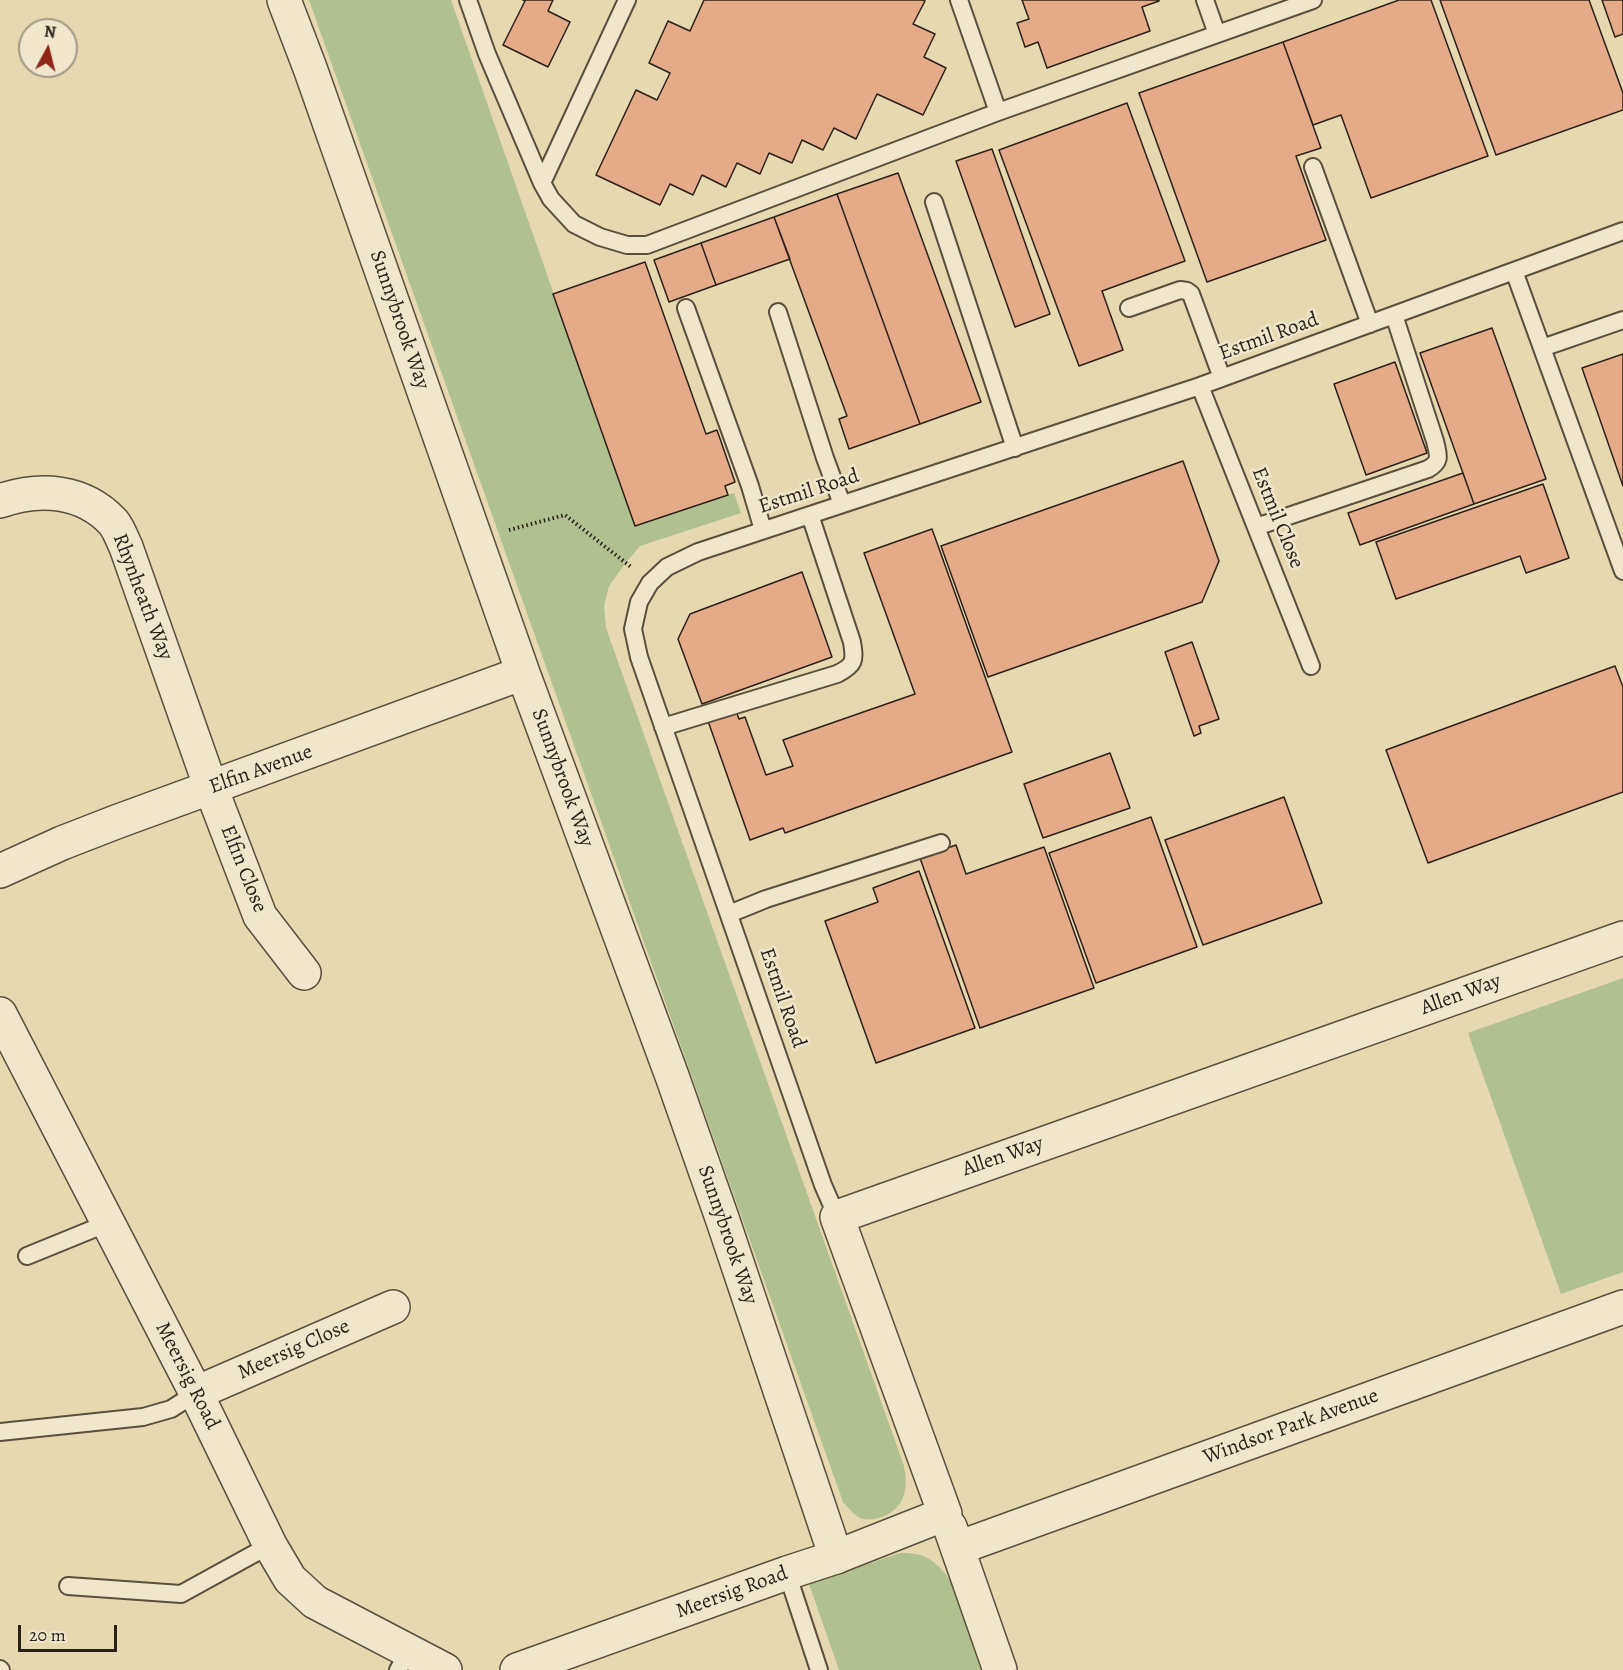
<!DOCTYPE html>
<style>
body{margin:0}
#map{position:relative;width:1623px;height:1670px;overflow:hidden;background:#e6d8af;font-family:Alegreya,serif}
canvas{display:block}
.north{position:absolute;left:18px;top:18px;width:60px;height:60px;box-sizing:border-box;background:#efe6cb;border:2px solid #a19784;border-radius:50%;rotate:7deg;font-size:16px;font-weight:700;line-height:24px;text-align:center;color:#2c211a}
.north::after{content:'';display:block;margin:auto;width:21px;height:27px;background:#8f2418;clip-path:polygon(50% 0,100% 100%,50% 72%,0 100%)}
.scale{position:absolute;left:18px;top:1625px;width:99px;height:27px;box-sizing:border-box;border:3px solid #2c211a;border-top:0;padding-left:8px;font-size:18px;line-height:21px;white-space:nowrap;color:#2c211a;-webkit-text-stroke:4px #efe6cb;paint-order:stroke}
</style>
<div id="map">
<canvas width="1623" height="1670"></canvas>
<div class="north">N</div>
<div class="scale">20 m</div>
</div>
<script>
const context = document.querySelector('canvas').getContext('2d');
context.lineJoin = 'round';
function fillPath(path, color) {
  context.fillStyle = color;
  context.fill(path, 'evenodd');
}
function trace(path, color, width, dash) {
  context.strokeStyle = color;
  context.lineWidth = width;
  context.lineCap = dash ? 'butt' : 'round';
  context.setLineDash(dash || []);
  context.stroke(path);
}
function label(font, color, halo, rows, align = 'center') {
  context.font = font + ' Alegreya,serif';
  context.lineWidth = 5;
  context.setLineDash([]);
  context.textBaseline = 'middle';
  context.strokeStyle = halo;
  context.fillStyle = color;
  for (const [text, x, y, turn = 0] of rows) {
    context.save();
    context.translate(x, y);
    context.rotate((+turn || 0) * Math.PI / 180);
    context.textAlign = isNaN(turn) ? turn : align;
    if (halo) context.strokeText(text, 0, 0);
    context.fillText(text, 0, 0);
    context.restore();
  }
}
const green = new Path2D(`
 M309,0H451L635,526L734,493L741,513L640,546L624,565L609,586L604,606L606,628L904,1466C909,1490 904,1511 878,1518C872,1520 866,1520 860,1518C853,1514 848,1507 843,1502Z
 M1623,978V1272L1561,1294L1468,1033Z
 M900,1553C924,1552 936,1560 950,1580L981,1670H839L809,1584Z`);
const building = new Path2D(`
 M523,0H553L548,11L570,22L548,67L503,45L525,1Z
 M704,0H923L925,1L913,24L935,34L924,57L946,68L923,115L877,94L856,139L834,128L823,150L802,140L792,163L769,153L760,174L737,163L726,187L702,175L693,195L670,184L660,205L596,175L636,90L657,100L670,73L649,63L668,21L690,31Z
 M1022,0H1159V1L1142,7L1150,31L1047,68L1038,42L1025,47L1017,23L1029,19Z
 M1399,0H1431L1488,156L1371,198L1341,115L1313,125L1283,42Z
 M1440,0H1589L1623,93V110L1496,155Z
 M1602,0H1623V34L1615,37Z
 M1283,42L1321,148L1296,156L1326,240L1207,282L1139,93Z
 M1127,103L1185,261L1102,291L1123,350L1079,366L999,150Z
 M992,149L1050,314L1015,327L956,161Z
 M898,173L981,402L920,424L837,194Z
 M837,194L920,424L849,449L839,419L847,416L774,217Z
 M774,217L790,259L716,285L701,243Z
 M701,243L716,285L669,302L654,260Z
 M645,262L706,434L717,430L735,482L725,486L728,495L635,526L553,294Z
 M1492,328L1546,479L1474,504L1420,353Z
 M1623,354V486L1582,368Z
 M1395,362L1427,453L1366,475L1334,384Z
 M1183,461L1219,561L1202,602L988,677L941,546Z
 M1463,473L1474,504L1360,545L1348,513Z
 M1543,484L1569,558L1526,573L1520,556L1396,599L1376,542Z
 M932,529L1012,752L785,833L783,828L750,840L708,721L736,711L739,719L745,717L766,775L793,766L783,740L915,694L864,553Z
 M802,572L832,657L702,704L678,639L690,614Z
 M1192,642L1219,719L1199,726L1201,733L1194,736L1165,652Z
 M1615,666L1623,687V792L1428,863L1386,750Z
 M1110,753L1130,808L1043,838L1024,784Z
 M1284,797L1322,903L1203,945L1165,840Z
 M1151,817L1197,947L1096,983L1049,853Z
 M956,845L966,874L1044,847L1094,988L980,1028L920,858Z
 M919,871L975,1028L876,1063L825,921L878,902L873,888Z`);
const path = new Path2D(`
 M509,530L565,515L631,567`);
const service = new Path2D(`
 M468,0L487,54L542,183L551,199L574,224L600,237L627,245H647L998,112L1313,0
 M959,0L998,112
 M1205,0L1217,34
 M1313,167L1370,324
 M542,183L627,0
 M934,202L1015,448
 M1514,271L1623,571
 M686,308L750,486L763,530
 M1129,308L1180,290L1187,291L1191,294L1222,378
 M778,312L825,458L842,504
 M1542,348L1623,320
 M1200,386L1311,666
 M1256,527L1428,469C1442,461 1438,455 1435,441L1394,315
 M663,727L837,674C855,665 855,661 852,642L810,515
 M729,914L766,899L941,843
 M837,1217L823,1185L639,657L633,629L639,602L650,583L667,567L698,552L1200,386L1623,231
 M27,1256L108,1223
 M0,1432L143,1417L171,1409L196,1393
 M787,1573L819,1670
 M68,1586L181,1594L270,1545
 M0,1669L1,1670
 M398,1670L409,1651`);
const minor = new Path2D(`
 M284,0L310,68L523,673L672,1076L722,1218L836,1557
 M0,501C40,487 83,490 113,522C119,529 122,539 126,547L211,788L260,916L304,973
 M0,871L62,843L116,822L523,673
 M196,1393L393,1307
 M950,1527L1000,1670
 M958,1548L1623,1307`);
const tertiary = new Path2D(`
 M0,1014L196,1393L270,1545L290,1579L315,1602L445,1670
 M517,1670L787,1573L836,1557L945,1514L837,1217L1623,938`);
const streetNames = [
 ["Sunnybrook Way",399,320,71],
 ["Estmil Road",1269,337,-20],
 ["Estmil Road",809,492,-18],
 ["Estmil Close",1277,518,68],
 ["Rhynheath Way",142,597,69],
 ["Elfin Avenue",261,770,-20],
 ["Sunnybrook Way",562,778,70],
 ["Elfin Close",243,869,68],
 ["Allen Way",1461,995,-20],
 ["Estmil Road",782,998,71],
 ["Allen Way",1003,1157,-19],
 ["Sunnybrook Way",727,1235,71],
 ["Meersig Close",294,1350,-24],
 ["Meersig Road",187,1376,63],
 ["Windsor Park Avenue",1291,1427,-20],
 ["Meersig Road",732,1593,-20]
];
fillPath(green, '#b0c08f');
fillPath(building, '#e5ab89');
trace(building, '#2c211a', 1.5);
trace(service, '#5a4f3f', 20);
trace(minor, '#5a4f3f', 36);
trace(tertiary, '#5a4f3f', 36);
trace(path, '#2c211a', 4, [1.5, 3]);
trace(service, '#efe6cb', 16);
trace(minor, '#efe6cb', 33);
trace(tertiary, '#efe6cb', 33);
label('21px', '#2c211a', '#efe6cb', streetNames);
</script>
